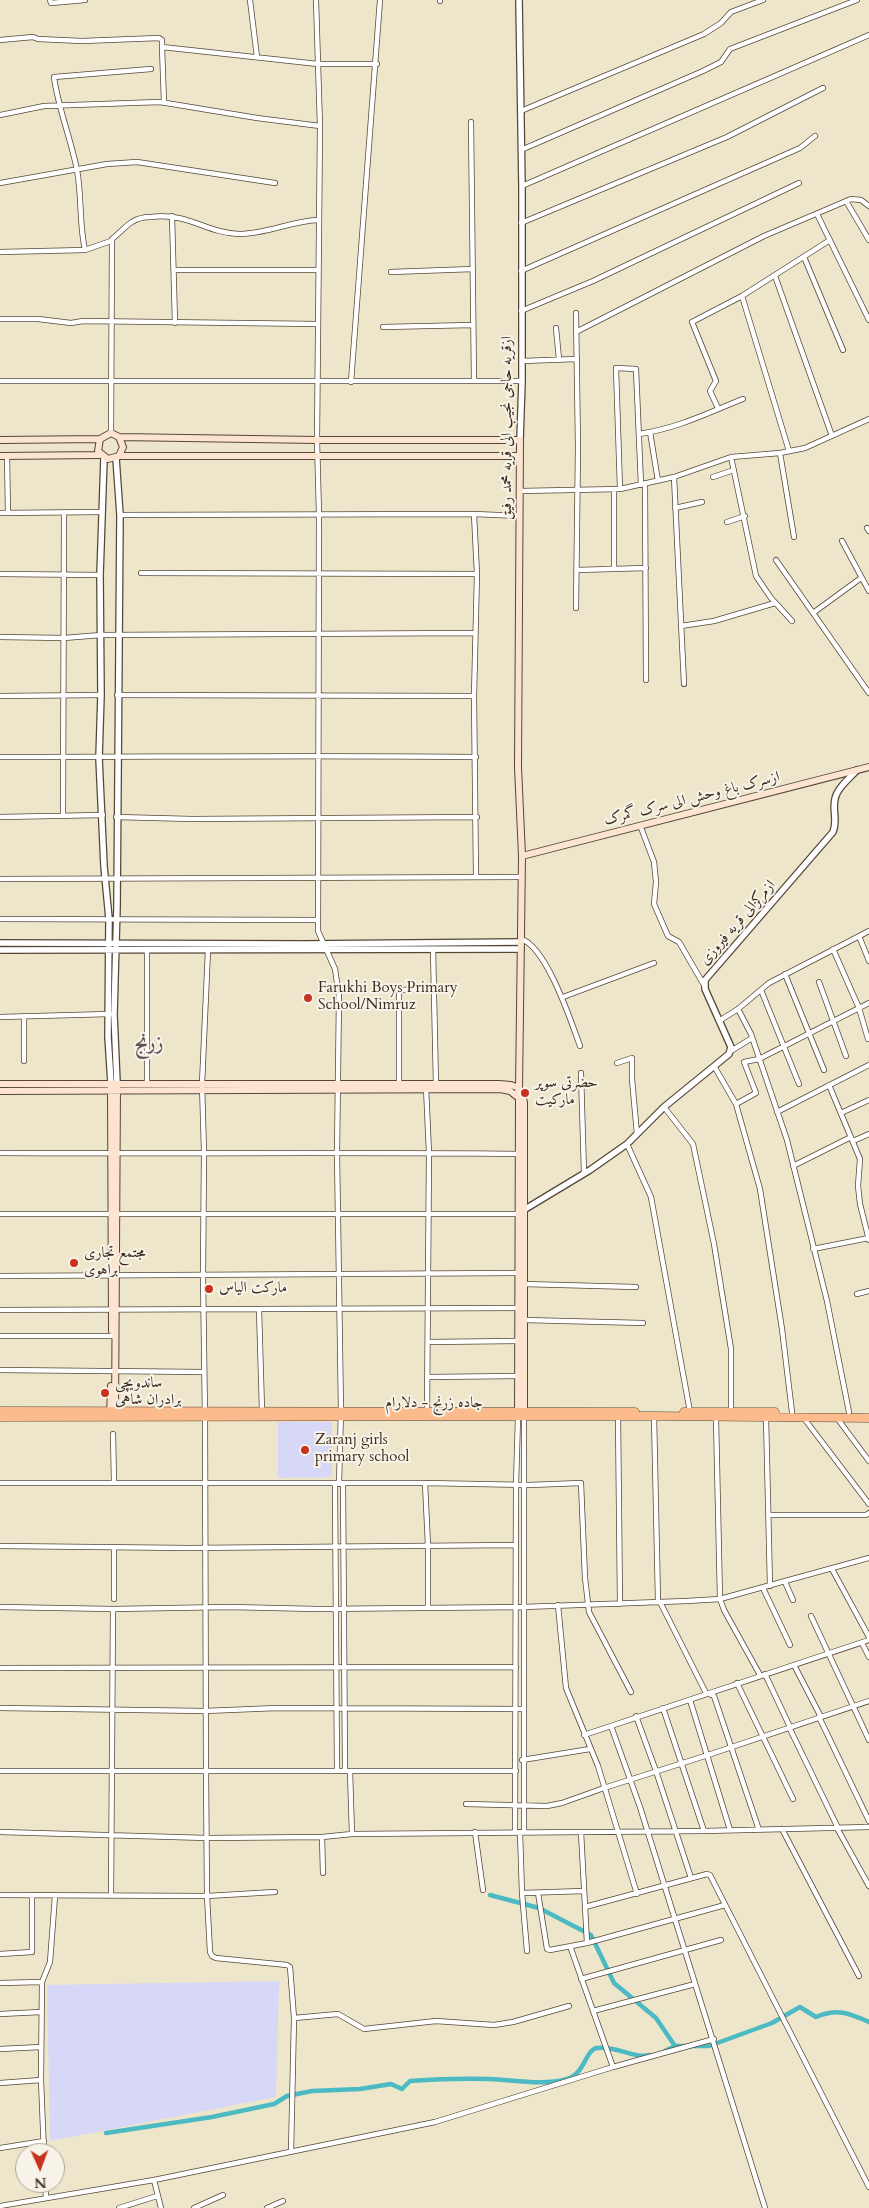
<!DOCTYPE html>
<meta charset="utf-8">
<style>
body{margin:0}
#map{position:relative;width:869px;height:2208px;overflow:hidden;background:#eee6ca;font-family:Cardo,serif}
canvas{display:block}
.north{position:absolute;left:15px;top:2143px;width:50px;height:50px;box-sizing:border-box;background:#f7f3e8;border:1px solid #aca397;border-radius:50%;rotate:178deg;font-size:14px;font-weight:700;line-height:20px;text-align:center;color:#3b2a1e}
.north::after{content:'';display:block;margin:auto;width:18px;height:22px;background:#c8321e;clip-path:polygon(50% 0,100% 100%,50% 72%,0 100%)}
</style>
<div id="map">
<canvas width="869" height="2208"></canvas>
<div class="north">N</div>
</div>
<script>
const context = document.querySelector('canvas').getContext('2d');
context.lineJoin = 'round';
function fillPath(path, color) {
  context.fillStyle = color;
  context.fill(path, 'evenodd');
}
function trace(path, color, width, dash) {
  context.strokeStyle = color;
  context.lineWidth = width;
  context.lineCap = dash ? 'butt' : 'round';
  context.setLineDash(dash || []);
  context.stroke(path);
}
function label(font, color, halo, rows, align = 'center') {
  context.font = font + ' Cardo,Amiri,serif';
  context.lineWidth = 4;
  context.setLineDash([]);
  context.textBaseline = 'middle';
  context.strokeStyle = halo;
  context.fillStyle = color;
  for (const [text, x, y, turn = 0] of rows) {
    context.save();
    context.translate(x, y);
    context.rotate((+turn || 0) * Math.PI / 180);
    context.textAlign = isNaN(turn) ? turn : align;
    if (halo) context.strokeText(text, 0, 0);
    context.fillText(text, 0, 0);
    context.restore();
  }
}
const built = new Path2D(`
 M278,1422H332V1477L278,1478Z
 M279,1981L276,2097L50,2141L47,1985Z`);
const canal = new Path2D(`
 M490,1895L539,1908L591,1935L614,1983L656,2018L675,2046
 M665,2051L675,2046H709L772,2023L800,2007L816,2017C837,2008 849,2013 869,2022
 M106,2133L212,2117L274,2104L287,2096L312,2091L360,2089L391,2084L402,2089L410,2081C437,2079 463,2078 490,2079C514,2080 543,2086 567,2079C585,2074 585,2050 597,2048C615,2045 633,2059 650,2055`);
const minor = new Path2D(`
 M50,0L51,3L85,0
 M250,0L257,57
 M316,0L320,126L317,440L319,514L318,931L335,969L339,996L337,1154L341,1411L339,1484
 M440,1V0
 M0,40L33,37L38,39L82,41L159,38L162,40V47
 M164,103L162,47L318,64H377
 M521,111L704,34L721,23L731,12L763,0
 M0,115L44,106L160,102L257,118L320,126
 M471,122L474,381
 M521,150L703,71L721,62L730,49L857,0
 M0,183L107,164L137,162L275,183
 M522,186L869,35
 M846,201L869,240
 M817,214L869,320
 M172,216L175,323
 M521,223L727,137L823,88
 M85,250C79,224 82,197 77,170C71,139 58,108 54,77L151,69
 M0,252L85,250L111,241
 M804,257L843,350
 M174,270H318
 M521,271L800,148L815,136
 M391,272L473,269
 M775,276L832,436
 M742,296L789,451
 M521,311L593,281L799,183
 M576,313L578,447L576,608
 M0,319H38L71,323L83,321L318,324
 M383,327L473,325
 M556,328L559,359
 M576,332L764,236L851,199L861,200L869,206
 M522,361L577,359
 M0,381H522
 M351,382L380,0
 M718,408L710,391L716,381L692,322L742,296L830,240
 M650,432L658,481
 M111,433L112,239C119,234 125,226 132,222C138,218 144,217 151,217C188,212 206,233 239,234C267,234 291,221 318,220
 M639,434C679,428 707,413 743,399
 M780,453L794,537
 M7,456L8,513
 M731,457L756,576L771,598L792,621
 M674,477L684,684
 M713,477L734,470
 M645,484L646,680
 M620,489L616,368L636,369L641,485
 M521,491L620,489L674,477L731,457L780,453L805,448L869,419
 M675,508L702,502
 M0,513L102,512
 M474,514L477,574L474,696L476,877
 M120,515L474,514L520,516
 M727,522L745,516
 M867,528L869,531
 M842,541L869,591
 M776,560L869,693
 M614,569V490
 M577,570L646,568
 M141,573L477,574
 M0,574L100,575
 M813,613L861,578
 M681,626L714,621L775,603
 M0,637L64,638L101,635L475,633
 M117,695L474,696
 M0,696L101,695
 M0,757C159,757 317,755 476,757
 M63,816L64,513
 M0,817L103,815
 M116,817L192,819L477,817
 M640,825L654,862L656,882L654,904L668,936L679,942L704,985
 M0,879L521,877
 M0,919L318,920
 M859,936L869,961
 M521,939C546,946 571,1021 580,1046
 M433,949L436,1085
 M833,949L859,1008L868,1039
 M208,950L202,1084L204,1152L203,1275L205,1417L206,1771L207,1896L210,1952L212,1956L216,1958L287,1965L290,1967L294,2018L291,2152
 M785,974L824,1070
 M819,982L846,1056
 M761,990L799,1084
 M563,997L654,963
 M738,1009L751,1034L787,1140L827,1301L849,1412
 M0,1017L110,1014
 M24,1017V1061
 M719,1021L738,1009L769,983L869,931
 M731,1051L752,1038
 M617,1063L632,1058V1079L637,1134
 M714,1066L736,1104L760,1189L782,1329L792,1412
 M581,1073L584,1173
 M147,1083V950
 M399,1084V990L434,989
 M829,1085L860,1159L858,1186L860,1204L869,1240
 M426,1087L429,1153L427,1414
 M736,1104L756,1093L744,1062L759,1059L869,1003
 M664,1107L693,1144L714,1244L731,1349V1412
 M777,1112L869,1065
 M841,1113L869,1100
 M853,1141L869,1134
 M627,1144L651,1197L690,1412
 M0,1153C173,1154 346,1152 519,1154
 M793,1166L851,1137
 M0,1214H519
 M813,1249L869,1238
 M0,1276L518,1273
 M523,1284L636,1287
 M857,1294L869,1291
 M259,1309L262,1410
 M0,1310L518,1308
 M524,1320L643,1323
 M0,1336H115
 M428,1342L518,1341
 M0,1370L204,1372
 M428,1377L518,1376
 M654,1416L658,1601
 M524,1417V1832
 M618,1417L620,1604
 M766,1417L770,1586
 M803,1417L869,1504
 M716,1418L720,1599L724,1610L760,1675
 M837,1418L869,1461
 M113,1434L114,1482
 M0,1483H425L529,1485L581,1483L585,1578L589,1612L631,1692
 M425,1483L428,1546V1607
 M335,1484L337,1770
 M343,1484L345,1771
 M769,1515H866L869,1513
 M0,1546L188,1548L516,1545
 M114,1548V1599
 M832,1569L869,1637
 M785,1582L793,1600
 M763,1588L790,1645
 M660,1602L706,1693L714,1696L759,1830
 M558,1605L566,1688L598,1766L637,1894
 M0,1607L113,1609L229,1607L317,1609L523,1607L687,1601L720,1599L869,1558
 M811,1616L869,1740
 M862,1643L869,1657
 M794,1665L821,1717
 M0,1668L516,1667
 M765,1674L790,1727
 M737,1683L793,1799
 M690,1700L730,1830
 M0,1708L205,1711L277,1708L523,1709
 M663,1708L704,1831
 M636,1716L656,1771L691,1878
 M819,1717L869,1821
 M611,1726L640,1807L765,2208
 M789,1727L838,1828
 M584,1735L869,1640
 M522,1760L590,1749
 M0,1771H516
 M350,1771L352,1834
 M466,1804L547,1806L562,1803L604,1788L708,1755L869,1701
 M837,1828L869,1886
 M782,1829L859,1976
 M0,1832L207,1838L322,1837L352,1834L704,1831L869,1827
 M475,1832L483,1890
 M515,1832L516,1485L518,1417
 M520,1832L522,1893L527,1951
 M581,1832L587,1943
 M322,1837L323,1873
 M522,1893L584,1891
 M538,1893L547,1949L550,1950L587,1943L725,1905
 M0,1895L207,1896L275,1892
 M111,1896L113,1609
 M585,1907L707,1874L710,1875L869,2187
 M570,1946L613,2067
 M0,1954L32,1952V1896
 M581,1979L721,1940
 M0,1983L42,1982
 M593,2011L695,1984
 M0,2014L41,2012
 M294,2018L338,2014L364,2029L436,2021L494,2025L513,2022L569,2006
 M0,2049L41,2047
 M0,2083L41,2080
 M0,2148L44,2141
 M44,2153L41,2080L42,1982L50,1962L55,1896
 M154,2180L161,2208
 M45,2183L46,2197
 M0,2206L154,2180L435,2122L613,2067L714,2039
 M119,2208L157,2196
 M194,2208L223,2195
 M267,2208L283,2201`);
const tertiary = new Path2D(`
 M519,0L522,186V381L520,440
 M104,458L100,575L101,695L99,758L104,866L109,919L108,1037L111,1083
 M116,458L120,515L117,907L114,1014L117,1083
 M0,943L304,944L521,942
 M0,950L521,949
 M522,1211L590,1170L627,1144L664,1107L729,1054L731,1047L705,989V980L833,832C838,820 832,811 835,799C837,788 849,779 857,770`);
const secondary = new Path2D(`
 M119,437L317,440H520L518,767L522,856L519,1088L517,1095
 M0,440L100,439
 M0,456L100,455
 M119,456L123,447L119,437L111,433L100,439L98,451L108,459L119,456H520
 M522,856L869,767
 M0,1084H499L511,1085L519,1088L524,1102V1416
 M111,1086L112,1331
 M0,1091L500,1089L510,1091L519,1098L518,1415
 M110,1416L111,1386
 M115,1416L117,1086`);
const trunk = new Path2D(`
 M0,1411L635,1412
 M684,1412H775
 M0,1417L654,1416L869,1418`);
const markers = [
 [308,998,5,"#c8321e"],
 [525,1093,5,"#c8321e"],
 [74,1263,5,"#c8321e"],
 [209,1289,5,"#c8321e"],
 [105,1393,5,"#c8321e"],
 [305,1450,5,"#c8321e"]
];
const streetNames = [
 ["ازقریه حاجی نجیب الی قریه محمد رفیق",508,428,-90],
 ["ازسرک باغ وحش الی سرک گمرک",692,799,-14],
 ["ازمرکزالی قریه فیروزی",738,923,-49],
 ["جاده زرنج - دلارام",434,1404]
];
const poiNames = [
 ["Farukhi Boys Primary",318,989],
 ["School/Nimruz",318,1006],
 ["حضرتی سوپر",535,1084],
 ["مارکیت",535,1101],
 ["مجتمع تجاری",84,1254],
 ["براهوی",84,1271],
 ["مارکت الیاس",219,1289],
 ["ساندویچی",115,1384],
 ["برادران شاهی",115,1401],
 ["Zaranj girls",315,1441],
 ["primary school",315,1458]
];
const districtNames = [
 ["زرنج",149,1044]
];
fillPath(built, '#d7d7f8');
trace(canal, '#4bbac3', 4.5);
trace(minor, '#564638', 6);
trace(tertiary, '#564638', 8);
trace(secondary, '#564638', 8);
trace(trunk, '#564638', 9);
trace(minor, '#fff', 4.5);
trace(tertiary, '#fff', 5.5);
trace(secondary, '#fde4d1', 6);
trace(trunk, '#fbbb8c', 8);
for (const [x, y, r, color] of markers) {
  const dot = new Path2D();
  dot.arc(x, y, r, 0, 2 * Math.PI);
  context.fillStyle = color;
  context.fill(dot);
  trace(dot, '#f7f3e8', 2);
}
label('15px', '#3b2a1e', '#f7f3e8', streetNames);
label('15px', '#3b2a1e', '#f7f3e8', poiNames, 'left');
label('bold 20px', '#62545c', '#f7f3e8', districtNames);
</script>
